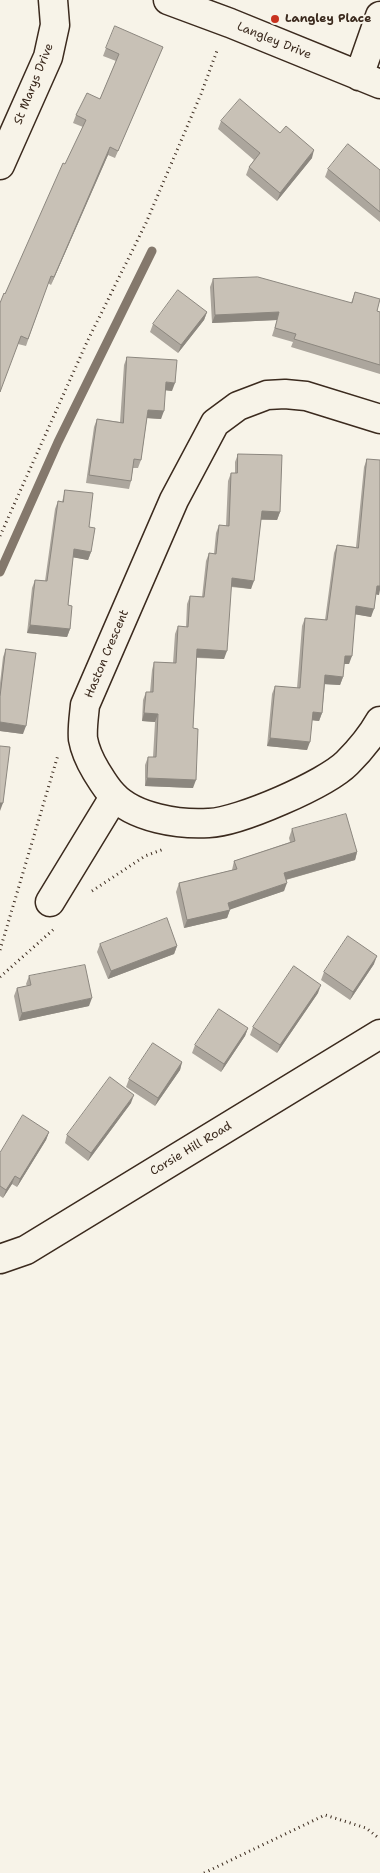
<!DOCTYPE html>
<style>
body{margin:0}
canvas{display:block;background:#f7f3e8}
</style>
<canvas width="380" height="1873"></canvas>
<script>
const context = document.querySelector('canvas').getContext('2d');
context.lineJoin = 'round';
function trace(path, color, width, dash) {
  context.strokeStyle = color;
  context.lineWidth = width;
  context.lineCap = dash ? 'butt' : 'round';
  context.setLineDash(dash || []);
  context.stroke(path);
}
function fillPath(path, color) {
  context.fillStyle = color;
  context.fill(path, 'evenodd');
}
function label(font, color, halo, rows, align = 'center') {
  context.font = font + ' "Shantell Sans",sans-serif';
  context.lineWidth = 4;
  context.setLineDash([]);
  context.textBaseline = 'middle';
  context.strokeStyle = halo;
  context.fillStyle = color;
  for (const [text, x, y, turn = 0] of rows) {
    context.save();
    context.translate(x, y);
    context.rotate((+turn || 0) * Math.PI / 180);
    context.textAlign = isNaN(turn) ? turn : align;
    if (halo) context.strokeText(text, 0, 0);
    context.fillText(text, 0, 0);
    context.restore();
  }
}
const stream = new Path2D(`
 M0,572L58,442L152,251`);
const path = new Path2D(`
 M0,536L87,342L146,223L201,94L218,48
 M92,891L145,856L164,849
 M0,950L58,755
 M0,977L54,929
 M204,1873L325,1815L366,1828L380,1839`);
const minor = new Path2D(`
 M168,0L230,23L380,84
 M359,76L380,16
 M0,165L48,57L55,25L53,0
 M380,419L306,396L285,394L267,395L238,406L215,423L174,500L85,705C84,716 82,728 83,739C85,750 90,761 96,771C101,779 106,788 113,795C134,818 180,825 209,823C239,822 326,784 347,763C359,751 372,735 380,721
 M50,902L114,797
 M0,1259L26,1250L380,1034`);
const wall = new Path2D(`
 M106,48L160,54L115,158L108,155L51,285L48,283L26,346L18,344L5,294L83,127L73,123L76,115L100,99L116,61L103,56Z
 M221,121L312,158L277,201L246,175L249,167L254,160L218,129Z
 M328,169L380,170V222L325,177Z
 M213,279L351,303L355,292L377,311L380,312V374L291,347L293,342L272,336L277,320L212,323L210,287Z
 M207,312L204,320L178,353L150,332L153,324Z
 M127,357L172,391L165,390L161,419L147,418L141,460L138,468H133L131,481L129,489L86,483L94,427L97,419L120,422L124,365Z
 M238,454L280,512L277,520H261L251,589L231,587L224,659L197,658L193,728V788L145,786V765L148,757H153L155,722L142,721L143,700L146,692H150L152,670L154,662L173,663L175,634L178,626L186,627L187,604L190,596L202,597L206,561L209,553L214,554L216,533L219,525L226,526L228,481L231,473H235V462Z
 M367,459L379,595L376,594L371,617L355,614L349,664H344L343,677L340,685L325,684L322,713L319,721L312,720L307,750L267,746L272,694L275,686L297,688L302,626L305,618L325,620L334,553L337,545L356,547L364,467Z
 M65,490L89,527L91,552L88,560L73,557L68,605L70,629L67,637L27,633L32,588L35,580L45,581L55,509L58,501L62,502Z
 M6,649L23,734L0,731V683L3,657Z
 M292,829L357,852L355,860L286,880L284,891L230,909L227,918L184,928L176,892L179,883L232,870L234,861L290,842L289,838Z
 M100,944L177,946L174,954L108,979L97,952Z
 M374,964L350,1000L321,980L324,972Z
 M29,976L89,1006L19,1021L14,996L17,988L27,986L26,984Z
 M318,993L277,1053L250,1035L253,1027Z
 M248,1028L245,1036L221,1072L192,1053L195,1045Z
 M182,1062L180,1070L155,1106L126,1087L129,1079Z
 M131,1103L88,1161L65,1143L67,1135Z
 M49,1132L46,1140L17,1187L12,1184L3,1198L0,1196V1153Z`);
const shadedWall = new Path2D(`
 M110,147L108,155L51,285L54,277Z
 M314,150L312,158L277,201L280,193Z
 M207,312L204,320L178,353L181,345Z
 M279,312L277,320L212,323L215,315Z
 M166,382L175,383L172,391L163,390Z
 M148,410L164,411L161,419L146,418Z
 M262,511L280,512L277,520L259,519Z
 M74,549L91,552L88,560L71,557Z
 M232,578L254,581L251,589L229,586Z
 M377,586H380V590L379,595L374,594Z
 M356,606L374,609L371,617L353,614Z
 M30,625L70,629L67,637L27,633Z
 M197,649L227,651L224,659L194,657Z
 M345,656H352L349,664H342Z
 M325,675L343,677L340,685L322,684Z
 M313,712L322,713L319,721L310,720Z
 M144,713L158,714L155,722L142,721Z
 M0,722L26,726L23,734L0,731Z
 M270,738L310,742L307,750L267,746Z
 M147,778L196,780L193,788L145,786Z
 M0,803H3L0,811Z
 M357,852L355,860L281,881L284,873Z
 M287,883L284,891L226,911L230,910L227,918L184,928L187,920L228,903Z
 M177,946L174,954L108,979L111,971Z
 M377,956L374,964L350,1000L353,992Z
 M321,985L318,993L277,1053L280,1045Z
 M92,998L89,1006L19,1021L22,1013Z
 M248,1028L245,1036L221,1072L224,1064Z
 M182,1062L180,1070L155,1106L158,1098Z
 M134,1095L131,1103L88,1161L91,1153Z
 M49,1132L46,1140L17,1187L20,1179Z
 M15,1176L12,1184L3,1198L6,1190Z`);
const building = new Path2D(`
 M115,26L163,47L118,151L110,147L54,277L51,276L28,339L21,336L0,392V303L4,293L5,294L63,163L65,164L86,120L76,115L87,93L100,99L119,54L106,48Z
 M240,99L280,133L286,126L314,150L280,193L249,167L260,153L221,121Z
 M348,144L380,170V212L328,169Z
 M258,277L352,303L355,292L380,299L377,311L380,312V365L294,339L296,334L275,328L279,312L215,315L213,279Z
 M178,290L207,312L181,345L153,324Z
 M127,357L177,360L175,383L166,382L164,411L148,410L141,460L134,459L131,481L89,475L97,419L123,423Z
 M238,454L282,455L280,512L262,511L254,581L232,578L227,651L197,649L193,728L198,729L196,780L147,778L148,757H156L158,714L144,713L146,692H153L154,662L176,663L178,626L188,627L190,596L204,597L209,553L216,554L219,525L229,526L231,473H237Z
 M367,459L380,460V586H377L374,609L356,606L352,656H345L343,677L325,675L322,713L313,712L310,742L270,738L275,686L300,688L305,618L327,620L337,545L358,548Z
 M65,490L93,493L89,527L95,528L91,552L74,549L68,605L72,606L70,629L30,625L35,580L47,581L58,501L63,502Z
 M6,649L36,653L26,726L0,722V697Z
 M0,746L10,747L3,803H0Z
 M346,814L357,852L284,873L287,883L228,903L230,910L187,920L179,883L237,869L234,861L295,841L292,829Z
 M167,918L177,946L111,971L100,944Z
 M348,936L377,956L353,992L324,972Z
 M85,965L92,998L22,1013L17,988L31,985L29,976Z
 M294,966L321,985L280,1045L253,1027Z
 M219,1009L248,1028L224,1064L195,1045Z
 M153,1043L182,1062L158,1098L129,1079Z
 M110,1077L134,1095L91,1153L67,1135Z
 M23,1115L49,1132L20,1179L15,1176L6,1190L0,1186V1153Z`);
const markers = [
 [275,19,5,"#c8321e"]
];
const poiNames = [
 ["Langley Place",285,19]
];
const streetNames = [
 ["Langley Drive",274,41,22],
 ["St Marys Drive",34,84,-68],
 ["Haston Crescent",107,654,-67],
 ["Corsie Hill Road",191,1149,-31]
];
trace(stream, '#84786c', 9);
trace(minor, '#3b2a1e', 31);
trace(path, '#3b2a1e', 3, [1, 4]);
trace(minor, '#f7f3e8', 28);
fillPath(wall, '#aca69d');
fillPath(shadedWall, '#8c877f');
fillPath(building, '#c8c1b6');
trace(building, '#8c877f', 1);
for (const [x, y, r, color] of markers) {
  const dot = new Path2D();
  dot.arc(x, y, r, 0, 2 * Math.PI);
  context.fillStyle = color;
  context.fill(dot);
  trace(dot, '#f7f3e8', 2);
}
label('bold 12px', '#3b2a1e', '#f7f3e8', poiNames, 'left');
label('12px', '#3b2a1e', '#f7f3e8', streetNames);
</script>
